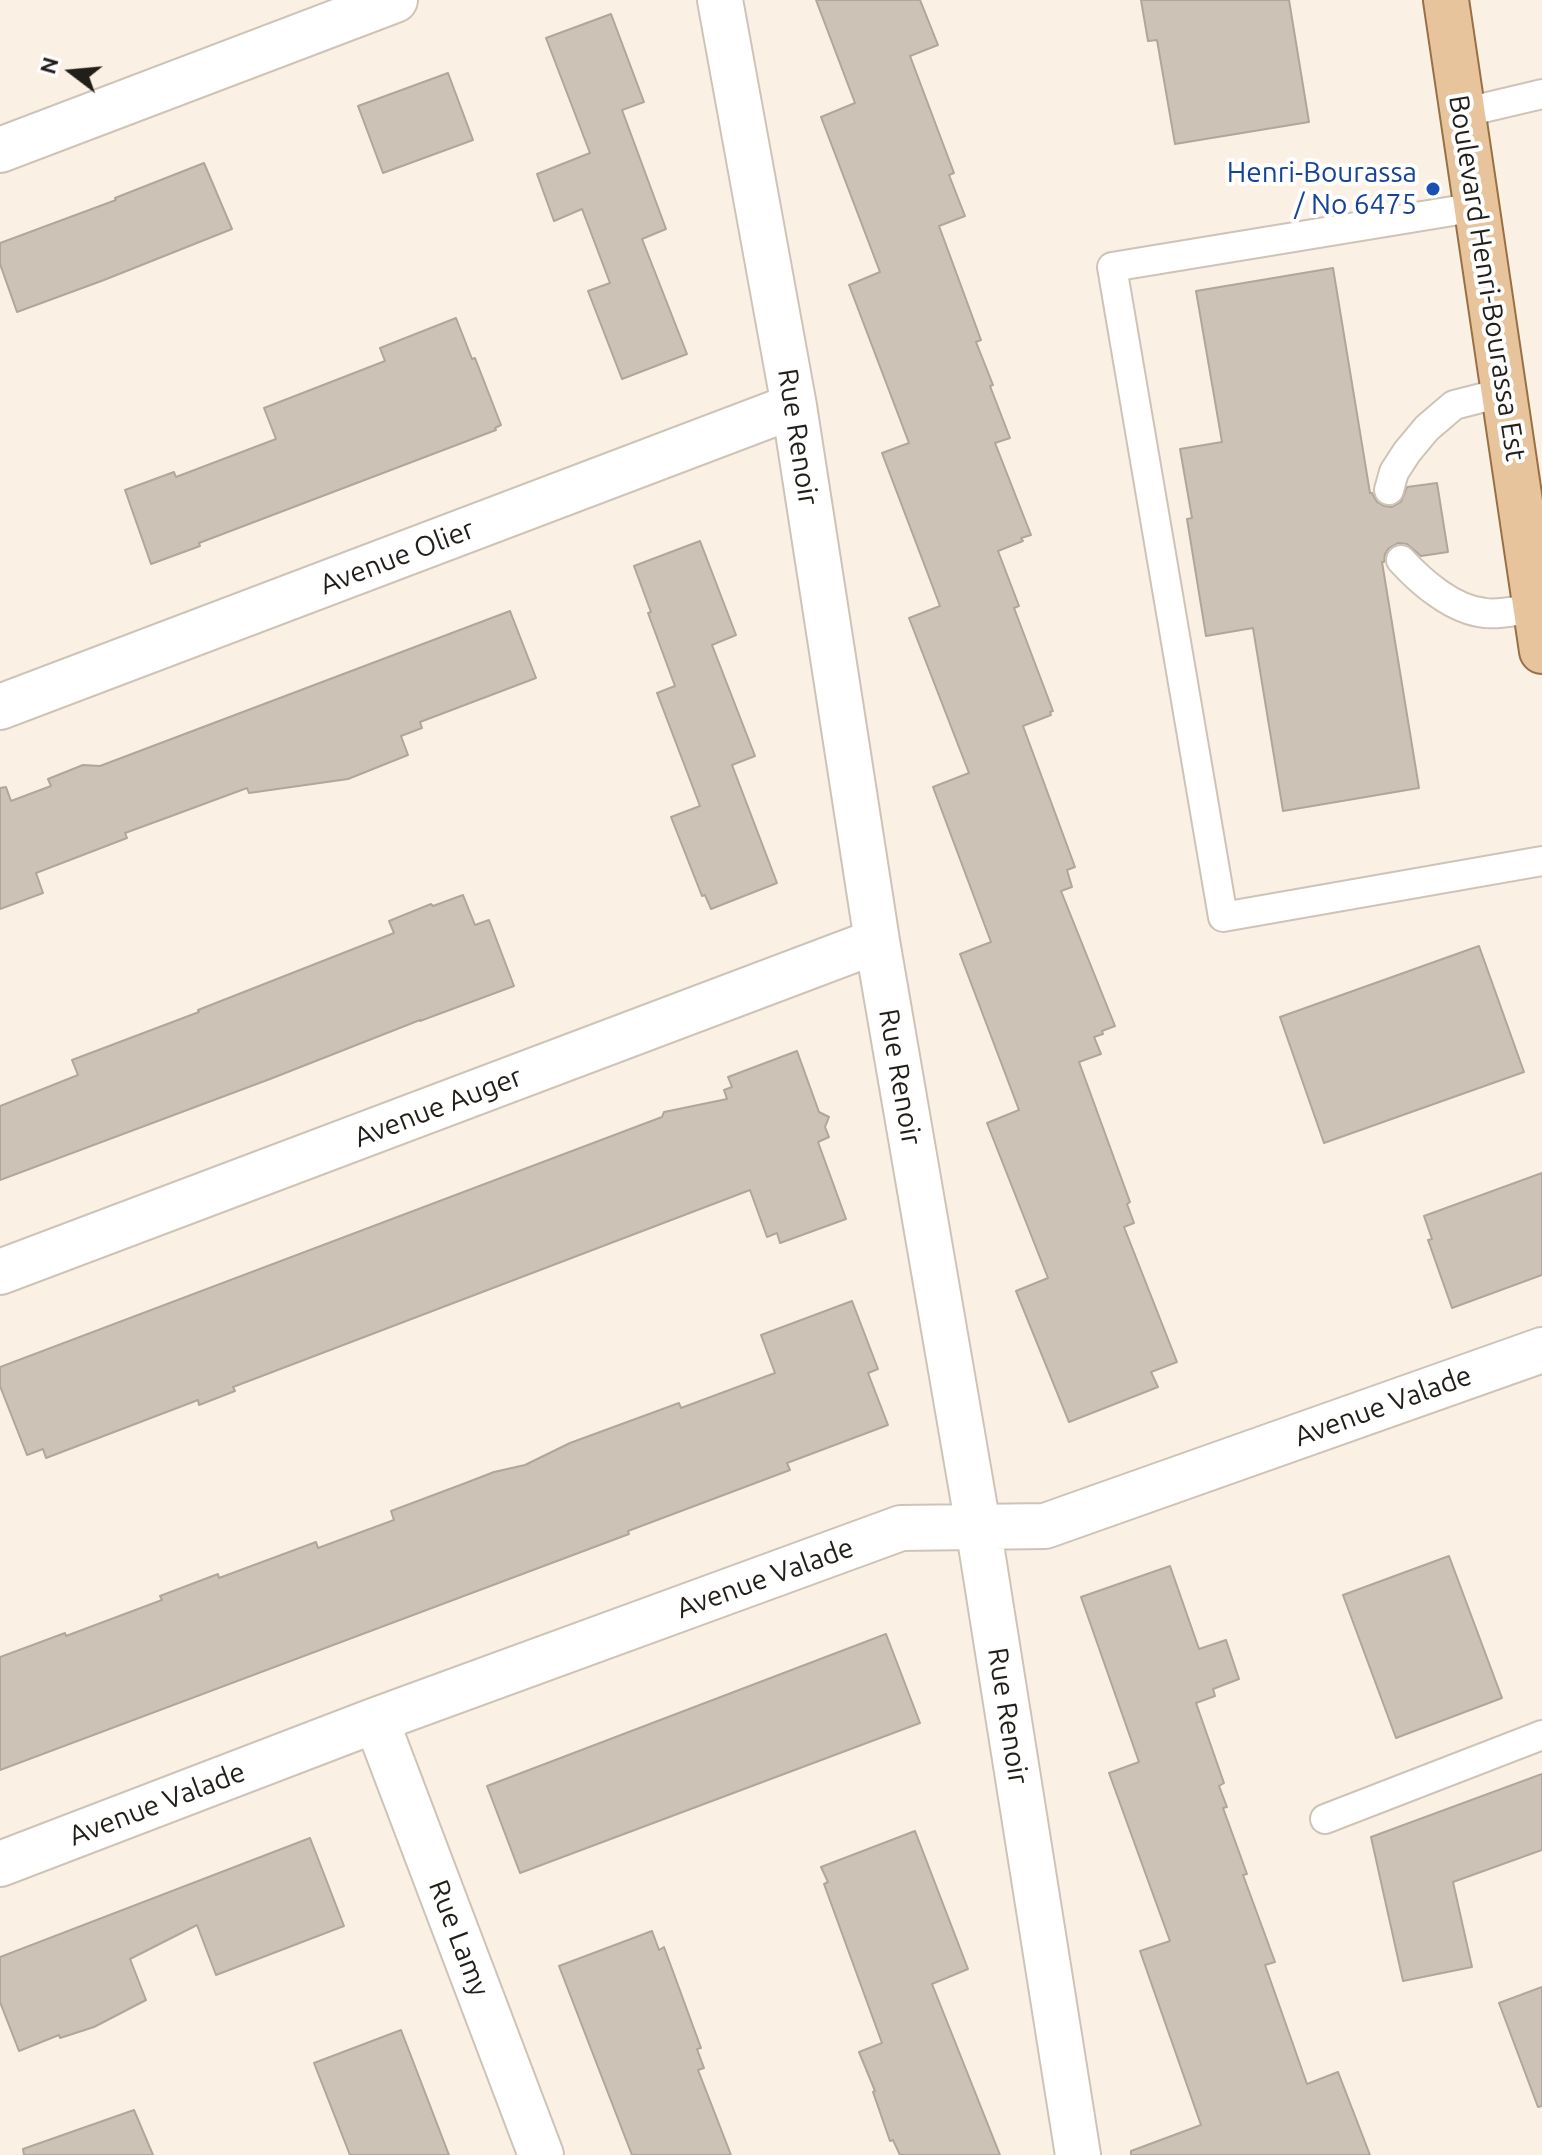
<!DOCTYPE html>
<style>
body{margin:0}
#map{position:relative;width:1542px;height:2155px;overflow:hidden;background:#faf1e4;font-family:Ubuntu,sans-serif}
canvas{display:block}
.north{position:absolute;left:32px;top:32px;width:80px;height:80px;-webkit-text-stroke:6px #fff;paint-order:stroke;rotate:286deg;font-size:22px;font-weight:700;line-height:32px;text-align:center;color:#221f1a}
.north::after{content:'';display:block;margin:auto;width:28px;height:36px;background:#221f1a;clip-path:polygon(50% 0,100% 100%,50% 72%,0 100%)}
</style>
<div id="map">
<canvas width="1542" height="2155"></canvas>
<div class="north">N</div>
</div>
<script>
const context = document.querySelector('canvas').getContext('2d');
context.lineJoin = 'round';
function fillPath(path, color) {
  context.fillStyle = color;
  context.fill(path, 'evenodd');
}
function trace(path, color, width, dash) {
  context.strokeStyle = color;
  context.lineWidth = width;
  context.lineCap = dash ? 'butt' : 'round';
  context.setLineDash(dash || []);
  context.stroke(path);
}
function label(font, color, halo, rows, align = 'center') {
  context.font = font + ' Ubuntu,sans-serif';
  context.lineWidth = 8;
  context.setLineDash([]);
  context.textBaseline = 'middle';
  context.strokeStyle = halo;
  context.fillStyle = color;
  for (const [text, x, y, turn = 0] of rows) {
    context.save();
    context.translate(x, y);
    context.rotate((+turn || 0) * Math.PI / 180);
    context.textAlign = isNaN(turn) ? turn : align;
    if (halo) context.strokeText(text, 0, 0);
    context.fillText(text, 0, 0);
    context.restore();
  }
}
const building = new Path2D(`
 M816,0H920L938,45L910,56L954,173L949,175L965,216L939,226L981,340L976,342L993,385L990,386L1010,438L995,443L1031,535L1021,538L1023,541L998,551L1019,606L1014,608L1053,711L1050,712L1051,715L1023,726L1075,867L1067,870L1072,887L1061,891L1115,1026L1102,1031L1103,1034L1094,1037L1101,1054L1079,1062L1130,1202L1127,1204L1134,1223L1124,1227L1177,1362L1151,1372L1158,1387L1069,1422L1016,1291L1048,1278L987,1123L1019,1110L960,954L991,942L933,787L969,773L909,618L940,606L882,453L909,443L849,285L880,272L821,117L855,103Z
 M1141,0H1289L1309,122L1175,144L1157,40L1148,41Z
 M611,14L644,102L622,110L666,229L642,239L687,354L622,379L588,291L610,283L582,209L554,221L537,174L590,153L546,38Z
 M448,73L473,140L383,173L358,106Z
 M204,163L232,229L104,280L17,312L0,264V243L116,200L115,198Z
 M1333,268L1370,493H1372L1377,502L1384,506L1392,507L1401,502L1407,487L1437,483L1448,552L1421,556L1407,544L1398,543L1389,548L1385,554L1384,562H1382L1419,788L1283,811L1253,628L1206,636L1187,519L1192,518L1180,449L1222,442L1196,291Z
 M456,318L472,359L475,358L501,425L495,428L496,430L199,543L200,546L151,564L125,490L174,472L176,477L276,439L264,408L385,361L380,348Z
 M700,541L736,635L712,645L755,756L732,765L777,883L711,909L705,895L702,896L671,817L700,806L657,693L675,686L648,613L651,612L634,566Z
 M510,611L536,678L420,722L422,728L401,736L408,755L348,779L249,793L247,788L166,818L125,833L127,838L36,873L43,893L0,909V788L6,787L11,801L51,786L48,779L83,765L100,766Z
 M463,895L475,925L489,920L514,986L420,1021V1020L270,1079L0,1180V1106L78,1075L72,1060L199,1012L198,1010L394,933L389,921L431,904L433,906Z
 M1479,946L1524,1072L1324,1143L1280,1017Z
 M797,1051L819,1112L829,1117L825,1127L829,1137L818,1142L846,1219L780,1243L777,1233L767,1237L750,1190L233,1387L235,1391L199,1405L198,1400L46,1458L43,1449L27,1455L0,1386V1367L662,1117L664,1112L727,1099L724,1090L732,1087L728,1077Z
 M1542,1173V1275L1452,1308L1428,1240L1432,1239L1424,1216Z
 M852,1301L878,1369L868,1373L888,1425L787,1463L790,1470L628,1531L629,1534L0,1770V1657L65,1633L66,1636L162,1600L160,1596L218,1574L219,1578L316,1542L318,1548L394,1520L391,1511L463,1484L494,1472L525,1465L570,1443L679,1403L681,1408L775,1373L761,1335Z
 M1449,1556L1502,1698L1396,1738L1343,1595Z
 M1170,1566L1199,1649L1226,1640L1239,1679L1213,1689L1215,1696L1196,1703L1224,1783L1219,1786L1227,1807L1223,1808L1247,1874L1243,1875L1275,1962L1265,1965L1307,2084L1338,2072L1370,2155H1131V2151L1201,2125L1140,1951L1170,1941L1109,1773L1139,1762L1081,1597Z
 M886,1634L920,1723L520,1873L487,1786Z
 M1542,1774V1850L1453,1882L1472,1967L1403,1981L1371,1837Z
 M915,1831L968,1969L932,1984L1000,2155H900L893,2140L890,2141L873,2092L875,2091L859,2052L882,2043L824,1884L828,1882L821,1867Z
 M310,1838L344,1926L216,1975L197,1925L130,1959L146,2000L94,2027L60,2038L59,2035L19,2051L0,2002V1957Z
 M652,1931L659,1950L664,1947L701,2048L697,2049L704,2068L698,2070L731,2155H632L559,1966Z
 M1542,1987V2106L1538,2107L1499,2003Z
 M401,2030L449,2155H350L314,2063Z
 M134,2110L153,2155H24L23,2149Z`);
const lane = new Path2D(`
 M1462,113L1542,94
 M1477,207L1112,267L1223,917L1542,861
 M1389,490L1394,472L1407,452L1427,428L1454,405L1505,392
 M1401,560C1421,582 1453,610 1485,613C1500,615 1519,610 1535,608
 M1325,1819L1542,1735`);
const street = new Path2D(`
 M720,0L794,406L877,941L978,1526L1078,2155
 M0,150L395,0
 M0,707L794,406
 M0,1272L877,941
 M376,1720L541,2155
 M0,1864L376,1720L901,1528L1045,1526L1542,1350`);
const primary = new Path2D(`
 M1446,0L1542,651`);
const markers = [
 [1433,189,8,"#1a4fb4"]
];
const transitNames = [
 ["Henri-Bourassa",1417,173],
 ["/ No 6475",1417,205]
];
const streetNames = [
 ["Boulevard Henri-Bourassa Est",1487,278,81],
 ["Rue Renoir",798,437,81],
 ["Avenue Olier",397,557,-21],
 ["Rue Renoir",900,1077,80],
 ["Avenue Auger",438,1107,-21],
 ["Avenue Valade",1383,1406,-20],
 ["Avenue Valade",765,1578,-20],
 ["Rue Renoir",1008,1716,81],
 ["Avenue Valade",157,1804,-21],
 ["Rue Lamy",459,1938,69]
];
fillPath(building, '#ccc3b6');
trace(building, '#b0a69a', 2);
trace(lane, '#cdc4b7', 32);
trace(street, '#cdc4b7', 48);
trace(primary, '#987044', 48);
trace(lane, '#fff', 28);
trace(street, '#fff', 44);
trace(primary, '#e7c49c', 44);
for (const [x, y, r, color] of markers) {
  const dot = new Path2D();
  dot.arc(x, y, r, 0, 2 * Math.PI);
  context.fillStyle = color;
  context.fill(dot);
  trace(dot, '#fff', 3);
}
label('28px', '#164399', '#fff', transitNames, 'right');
label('28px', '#221f1a', '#fff', streetNames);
</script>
